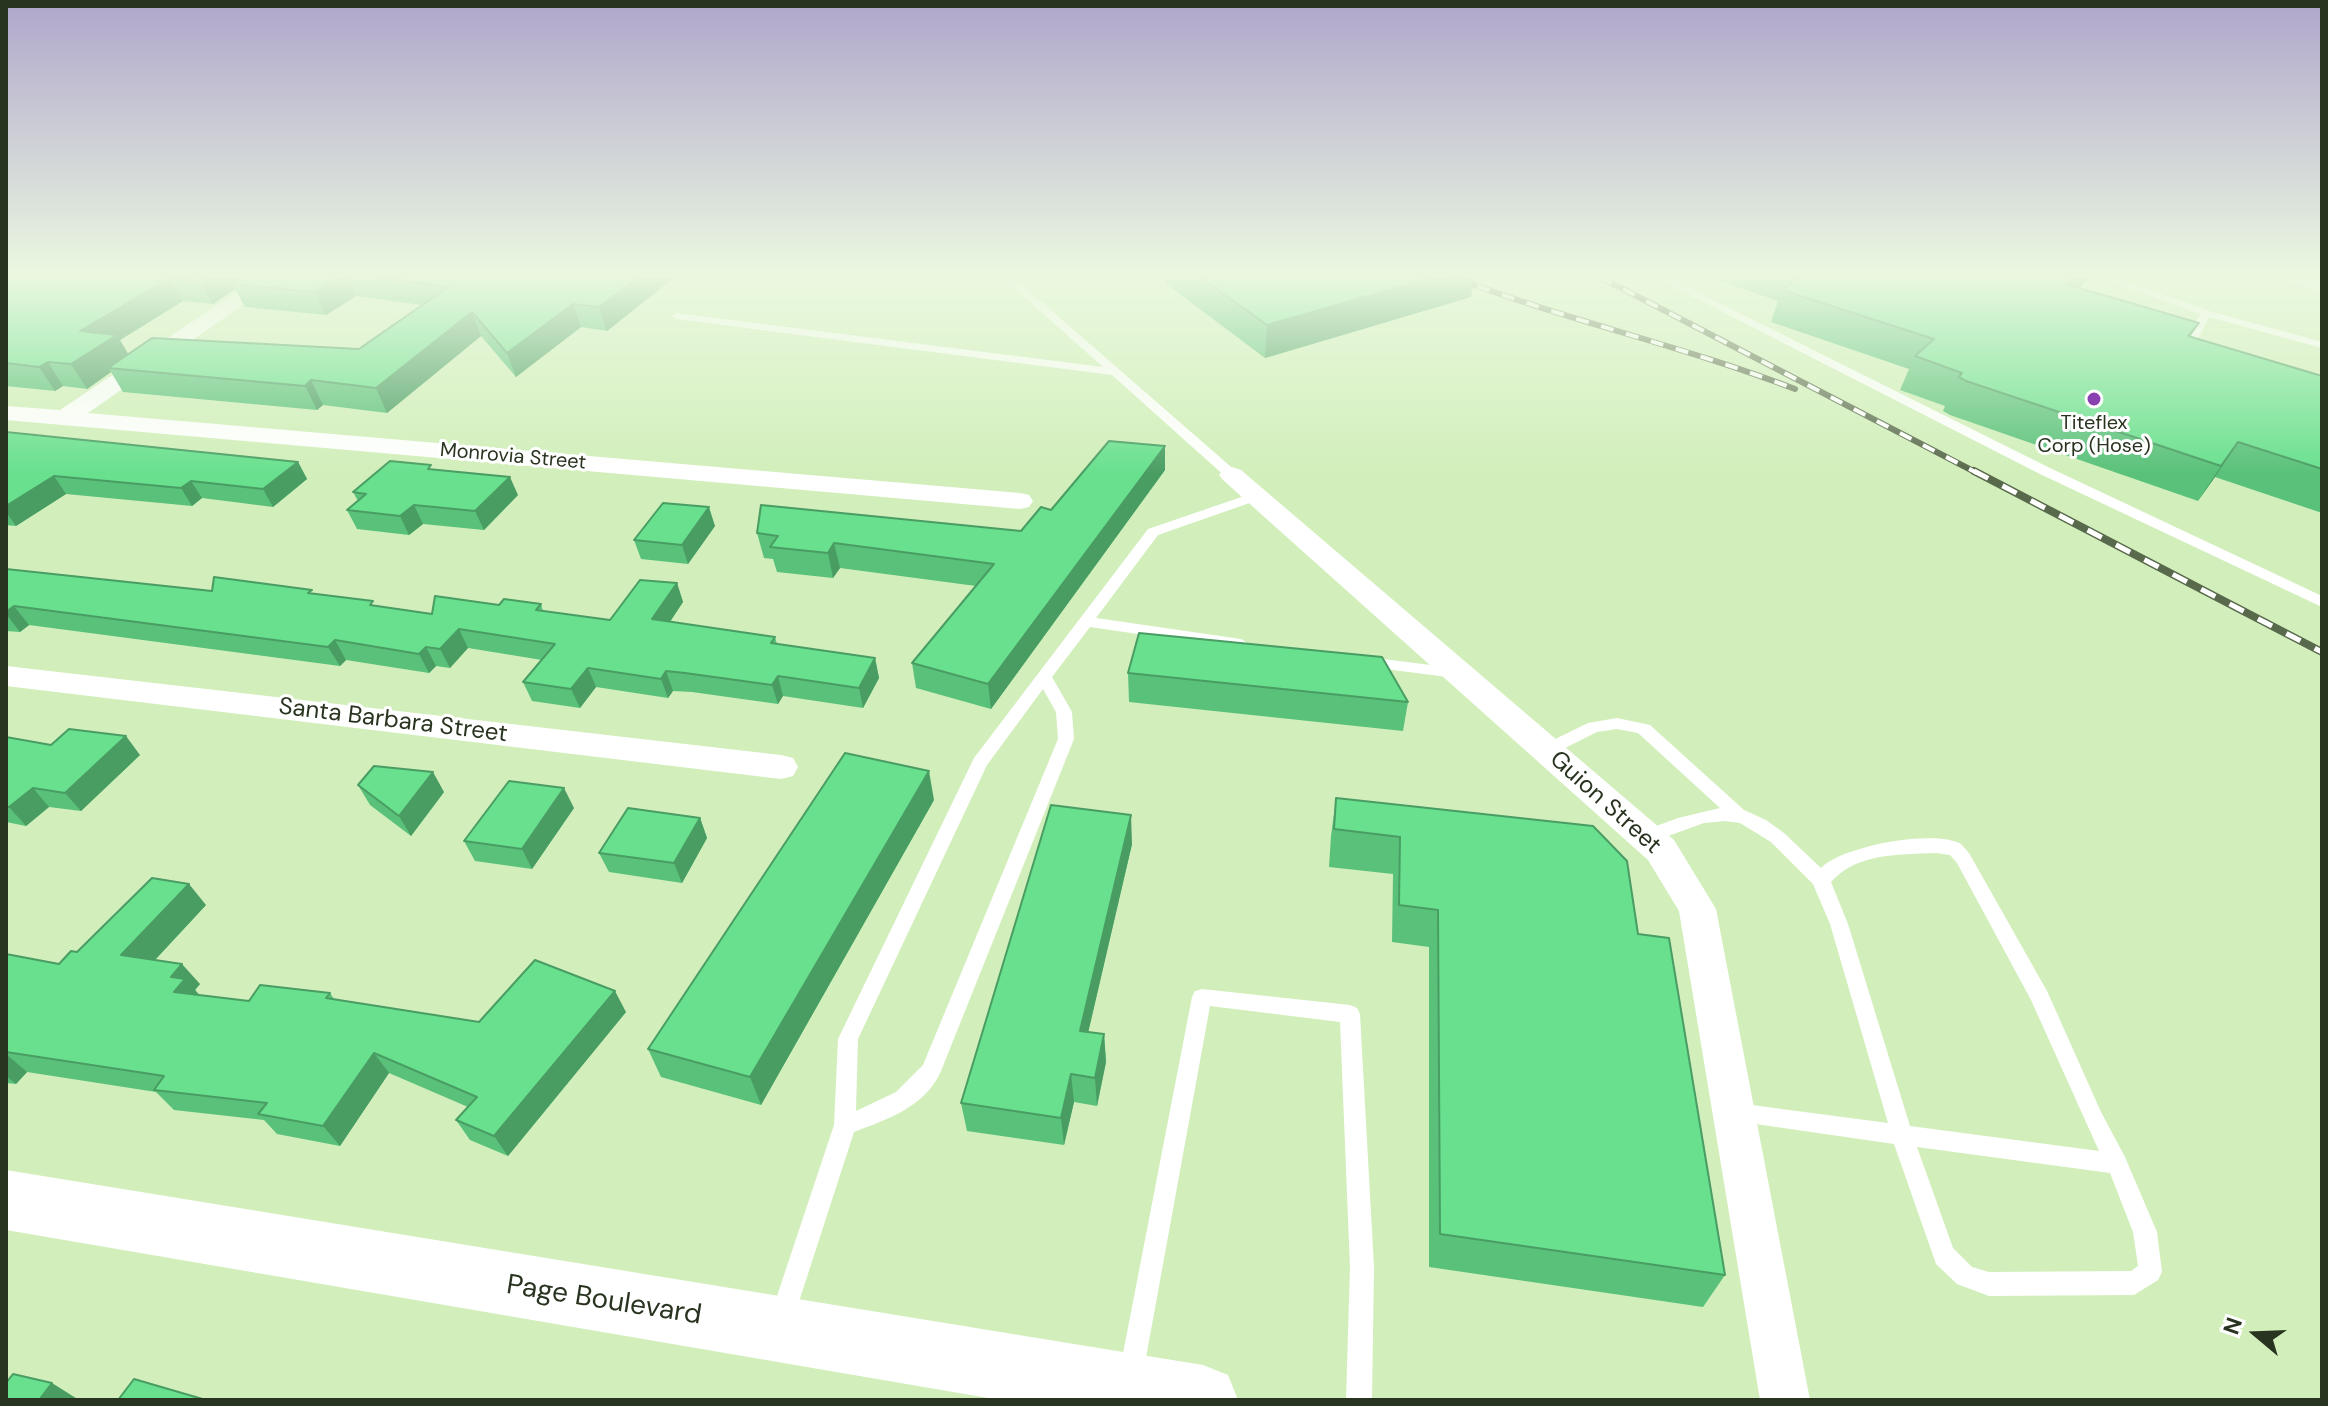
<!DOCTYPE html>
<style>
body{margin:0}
#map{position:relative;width:2328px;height:1406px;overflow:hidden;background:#d2efbb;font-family:"DM Sans",sans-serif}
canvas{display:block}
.frame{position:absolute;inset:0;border:8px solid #293420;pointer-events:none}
.north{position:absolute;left:2216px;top:1294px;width:80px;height:80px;-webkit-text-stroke:6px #fff;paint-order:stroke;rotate:289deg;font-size:22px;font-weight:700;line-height:32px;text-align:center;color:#293420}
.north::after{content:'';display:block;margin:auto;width:28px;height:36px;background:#293420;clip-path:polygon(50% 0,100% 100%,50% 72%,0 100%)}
</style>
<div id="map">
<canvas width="2328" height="1406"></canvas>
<div class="frame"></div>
<div class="north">N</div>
</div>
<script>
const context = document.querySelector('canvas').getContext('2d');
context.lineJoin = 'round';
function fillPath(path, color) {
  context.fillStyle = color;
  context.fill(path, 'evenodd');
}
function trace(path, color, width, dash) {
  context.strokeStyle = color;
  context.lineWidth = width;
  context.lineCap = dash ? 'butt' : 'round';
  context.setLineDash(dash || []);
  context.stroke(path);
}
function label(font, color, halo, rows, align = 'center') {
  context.font = font + ' "DM Sans",sans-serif';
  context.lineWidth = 6;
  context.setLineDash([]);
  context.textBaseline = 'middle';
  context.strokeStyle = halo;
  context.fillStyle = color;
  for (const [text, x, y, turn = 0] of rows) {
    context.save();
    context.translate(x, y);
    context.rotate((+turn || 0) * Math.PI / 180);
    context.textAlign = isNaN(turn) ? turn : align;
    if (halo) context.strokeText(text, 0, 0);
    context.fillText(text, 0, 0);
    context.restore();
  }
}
const lane = new Path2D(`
 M1002,277H1013L1237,472V478H1227L1112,375L676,319L671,316L676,313L1103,367Z
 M1654,277H1667L2050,468L2322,596V607L2040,474Z
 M2099,277H2114L2210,311L2322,342V348L2209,317L2197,341L2209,347L2203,350L2185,343L2200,314Z
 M1256,492L1263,496L1261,499L1158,535L1096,618L1241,639L1249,644L1246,647L1241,649L1090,627L1052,677L1072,712L1074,739L941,1071C925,1107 888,1119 854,1132L794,1317L791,1326L782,1329L773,1326L770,1317L834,1125L838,1039L974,758L1148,529ZM1043,689L1056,712L1058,739L923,1065L896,1092L856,1111L858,1039L987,765Z
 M1367,657L1455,668L1463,673L1455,678L1362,666L1359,662L1362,658Z
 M1617,718L1650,725L1744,810L1766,820L1784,833L1821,868C1842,846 1935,829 1961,844C1962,845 1968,852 1969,853L2047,991L2101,1112L2125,1157L2157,1232L2162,1272L2158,1280L2134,1295L1989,1296L1957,1284L1936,1264L1894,1144L1728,1120L1725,1113L1728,1106L1736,1103L1888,1123L1830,924L1813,884L1771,842L1740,823L1725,821L1704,823L1646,844L1640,842L1637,837L1640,832L1678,818L1720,808L1638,733L1617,729L1597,732L1553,754L1547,756L1539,750L1541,746L1588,723ZM1936,853L1950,855L1957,863L2031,1000L2099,1151L1910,1126L1848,924L1831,882C1858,852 1899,855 1936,853ZM1917,1147L2110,1173L2133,1232L2138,1266L2131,1271L1989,1272L1972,1267L1953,1248Z
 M1202,989L1350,1005L1357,1008L1360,1014L1374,1267L1372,1400H1346L1350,1267L1340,1022L1210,1006L1143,1374L1140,1383L1131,1386L1122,1383L1119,1374L1192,997L1195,991Z`);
const street = new Path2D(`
 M259,277H283L88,413L1020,493L1029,495L1033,501L1029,507L1020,509L6,420V406L60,410Z
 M1232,467L1241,470L1674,840L1716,909L1810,1400H1760L1679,911L1648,860L1223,480L1219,475L1223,470Z
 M6,666L781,755L793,758L798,767L793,776L781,779L6,686Z`);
const secondary = new Path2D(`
 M6,1170L1203,1365L1228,1375L1238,1400H1000L6,1230Z`);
const highway = new Path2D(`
 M2287,277H2322V291L2291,283Z`);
const railFar1 = new Path2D(`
 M1453,277C1565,320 1683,346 1795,389
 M1600,277L1977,473`);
const rail = new Path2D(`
 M1974,471L2322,652`);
const wall = new Path2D(`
 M6,277H675L607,331L581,327L516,377L481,336L387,413L323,405L317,410L123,392L111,372L87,389L63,386L55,391L6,386ZM235,289L245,307L326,315L356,296L422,305L359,349L128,354L120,340L183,301L213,304Z
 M1165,277H1474L1471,297L1265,358L1165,283Z
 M1708,277H2090L2079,288L2199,323L2191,336L2322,376V513L2215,477L2198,501L1950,415L1943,411L1945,406L1900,390L1909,369L1771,322L1778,301Z
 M6,432L298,462L307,479L273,507L202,498L192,506L66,494L16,526L6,525Z
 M433,469L518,495L484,530L423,524L409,535L357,529L347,510L358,501L353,492Z
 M1165,470L991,709L916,688L912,663L976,586L840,568L833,578L777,572L773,559L764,558L757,533L1021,531L1051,510Z
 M715,526L688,564L641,559L634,540Z
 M6,569L212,591L315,594L376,606L432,614L499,605L541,604L543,611L610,620L677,583L683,602L670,622L775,637L777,644L875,658L879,678L863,708L783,696L778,704L692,692L673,691L668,698L596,687L580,708L532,701L523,682L542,660L468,648L450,668L436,666L429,673L346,660L340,666L29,625L20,632L6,631Z
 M1128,673L1408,702L1403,731L1129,702Z
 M6,737L51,745L140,755L81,811L49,807L26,826L6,822Z
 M358,785L444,792L411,836L370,805Z
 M1336,798L1638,934L1725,1275L1703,1307L1429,1267V947L1392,942L1393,874L1329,867L1331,836Z
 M934,800L761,1105L661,1077L648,1049Z
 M574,808L532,869L475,861L464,841Z
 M700,818L707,838L682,883L609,872L599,853Z
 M1132,844L1088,1032L1104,1034L1106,1062L1097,1106L1074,1102L1064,1145L967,1131L961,1103Z
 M206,905L155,960L200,984L195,990L199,995L249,1001L330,993L334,999L479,1022L626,1012L508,1156L470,1140L456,1120L468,1107L389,1073L340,1146L277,1134L264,1120L174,1110L156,1092L27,1072L16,1084L6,1083V954L59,964L77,952Z`);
const shadedWall = new Path2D(`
 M207,277H254L233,284L235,289L213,304L200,281Z
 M338,277H347L356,296L326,315L314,292Z
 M639,277H675L607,331L599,307Z
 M1434,277H1474L1471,297L1265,358L1267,325Z
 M2073,277H2090L2049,316L2066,284Z
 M170,278L183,301L120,340L131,359L108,368L111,372L87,389L71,364L80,331Z
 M573,304L581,327L516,377L507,353Z
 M472,312L481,336L387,413L376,388Z
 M48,362L63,386L55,391L39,367Z
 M311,380L323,405L317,410L305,386Z
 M2238,442L2215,477L2198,501L2221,466Z
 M1165,446V470L991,709L988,684Z
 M298,462L307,479L273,507L263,489Z
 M54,476L66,494L16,526L6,512V506Z
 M510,477L518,495L484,530L475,511Z
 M191,481L202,498L192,506L181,488Z
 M414,505L423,524L409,535L400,516Z
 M709,507L715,526L688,564L682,545Z
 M834,543L840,568L833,578L828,553Z
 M677,583L683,602L659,638L652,619Z
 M14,606L29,625L20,632L6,614V612Z
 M459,629L468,648L450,668L440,649Z
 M335,640L346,660L340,666L328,647Z
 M426,647L436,666L429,673L419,654Z
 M875,658L879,678L863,708L859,688Z
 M588,668L596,687L580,708L571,689Z
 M666,671L673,691L668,698L661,679Z
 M778,676L783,696L778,704L772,685Z
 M126,736L140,755L81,811L65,793Z
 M929,771L934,800L761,1105L750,1077Z
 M433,772L444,792L411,836L399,816Z
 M33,788L49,807L26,826L9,807Z
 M564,788L574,808L532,869L522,849Z
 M1131,815L1132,844L1082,1059L1080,1031Z
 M700,818L707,838L682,883L674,863Z
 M189,884L206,905L140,976L121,955Z
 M182,964L200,984L195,990L203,999L174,992L171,977Z
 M615,991L626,1012L508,1156L494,1136Z
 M1104,1034L1106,1062L1097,1106L1095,1078Z
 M374,1053L389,1073L340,1146L323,1126Z
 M6,1054L27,1072L16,1084L6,1076Z
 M1071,1074L1074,1102L1064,1145L1061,1118Z
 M52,1383L79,1400H39Z`);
const building = new Path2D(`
 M6,277H207L200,281L170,278L80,331L117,335L71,364L48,362L39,367L6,363Z
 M243,277H338L314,292L233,284Z
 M378,277H639L599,307L573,304L507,353L472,312L376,388L311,380L305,386L108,368L152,338L359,349L448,287Z
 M1200,277H1434L1267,325Z
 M1800,277H2073L2066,284L2199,323L2188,336L2322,376V469L2238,442L2221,466L1966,381L1959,377L1962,373L1915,356L1934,339L1782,290Z
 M6,432L298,462L263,489L191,481L181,488L54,476L6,506Z
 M1109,441L1165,446L988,684L912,663L994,564L834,543L828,553L770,547L778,536L757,533L761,505L1021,531L1041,507L1051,510Z
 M390,461L431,465L428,469L510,477L475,511L414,505L400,516L347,510L366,494L353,492Z
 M663,503L709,507L682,545L634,540Z
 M6,569L212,591L214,577L312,590L308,593L373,601L370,605L432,614L435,596L499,605L504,599L541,604L536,610L610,620L640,580L677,583L652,619L775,637L771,643L875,658L859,688L778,676L772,685L685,673L666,671L661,679L588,668L571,689L523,682L555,644L459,629L440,649L426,647L419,654L335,640L328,647L14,606L6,612Z
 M1139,633L1382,657L1408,702L1128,673Z
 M69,729L126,736L65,793L33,788L9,807H6V737L51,745Z
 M845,753L929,771L750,1077L648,1049Z
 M374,766L433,772L399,816L358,785Z
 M509,781L564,788L522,849L464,841Z
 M1336,798L1593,826L1627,861L1638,934L1669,938L1725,1275L1440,1234L1438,910L1399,905L1400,837L1334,829Z
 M1051,805L1131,815L1080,1031L1104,1034L1095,1078L1071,1074L1061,1118L961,1103Z
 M628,808L700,818L674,863L599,853Z
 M152,878L189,884L121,955L182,964L171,977L185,979L174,992L249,1001L260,985L330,993L326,998L479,1022L535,960L615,991L494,1136L456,1120L477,1097L374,1053L323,1126L258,1114L267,1103L154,1090L164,1076L6,1052V954L59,964L71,951L77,952Z
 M13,1374L52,1383L39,1400H6V1383Z
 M134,1379L206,1400H118Z`);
const markers = [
 [2094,399,8,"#8a40b1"]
];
const farPoinames = [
 ["Titeflex",2094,424],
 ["Corp (Hose)",2094,447]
];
const farStreetnames = [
 ["Monrovia Street",513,457,5]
];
const streetNames = [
 ["Santa Barbara Street",393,721,7],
 ["Guion Street",1605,803,42]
];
const nearStreetnames = [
 ["Page Boulevard",604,1301,9]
];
fillPath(lane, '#fff');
fillPath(street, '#fff');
fillPath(secondary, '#fff');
fillPath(highway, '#fff');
trace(railFar1, '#59694c', 6);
trace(rail, '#59694c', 8);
trace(railFar1, '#fff', 4, [13]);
trace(rail, '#fff', 5, [16]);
fillPath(wall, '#59c17a');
fillPath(shadedWall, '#499d63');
fillPath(building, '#68e08e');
trace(building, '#499d63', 2);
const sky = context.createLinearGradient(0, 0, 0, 474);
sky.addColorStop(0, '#afa6cb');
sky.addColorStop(0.58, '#ebf8e0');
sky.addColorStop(1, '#ebf8e000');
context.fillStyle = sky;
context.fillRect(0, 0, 2328, 474);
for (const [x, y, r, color] of markers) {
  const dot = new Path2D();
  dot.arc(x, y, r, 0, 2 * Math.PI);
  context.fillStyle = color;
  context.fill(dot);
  trace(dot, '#fff', 3);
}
label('20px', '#293420', '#fff', farPoinames);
label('20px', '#293420', '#fff', farStreetnames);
label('24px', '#293420', '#fff', streetNames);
label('28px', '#293420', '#fff', nearStreetnames);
</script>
